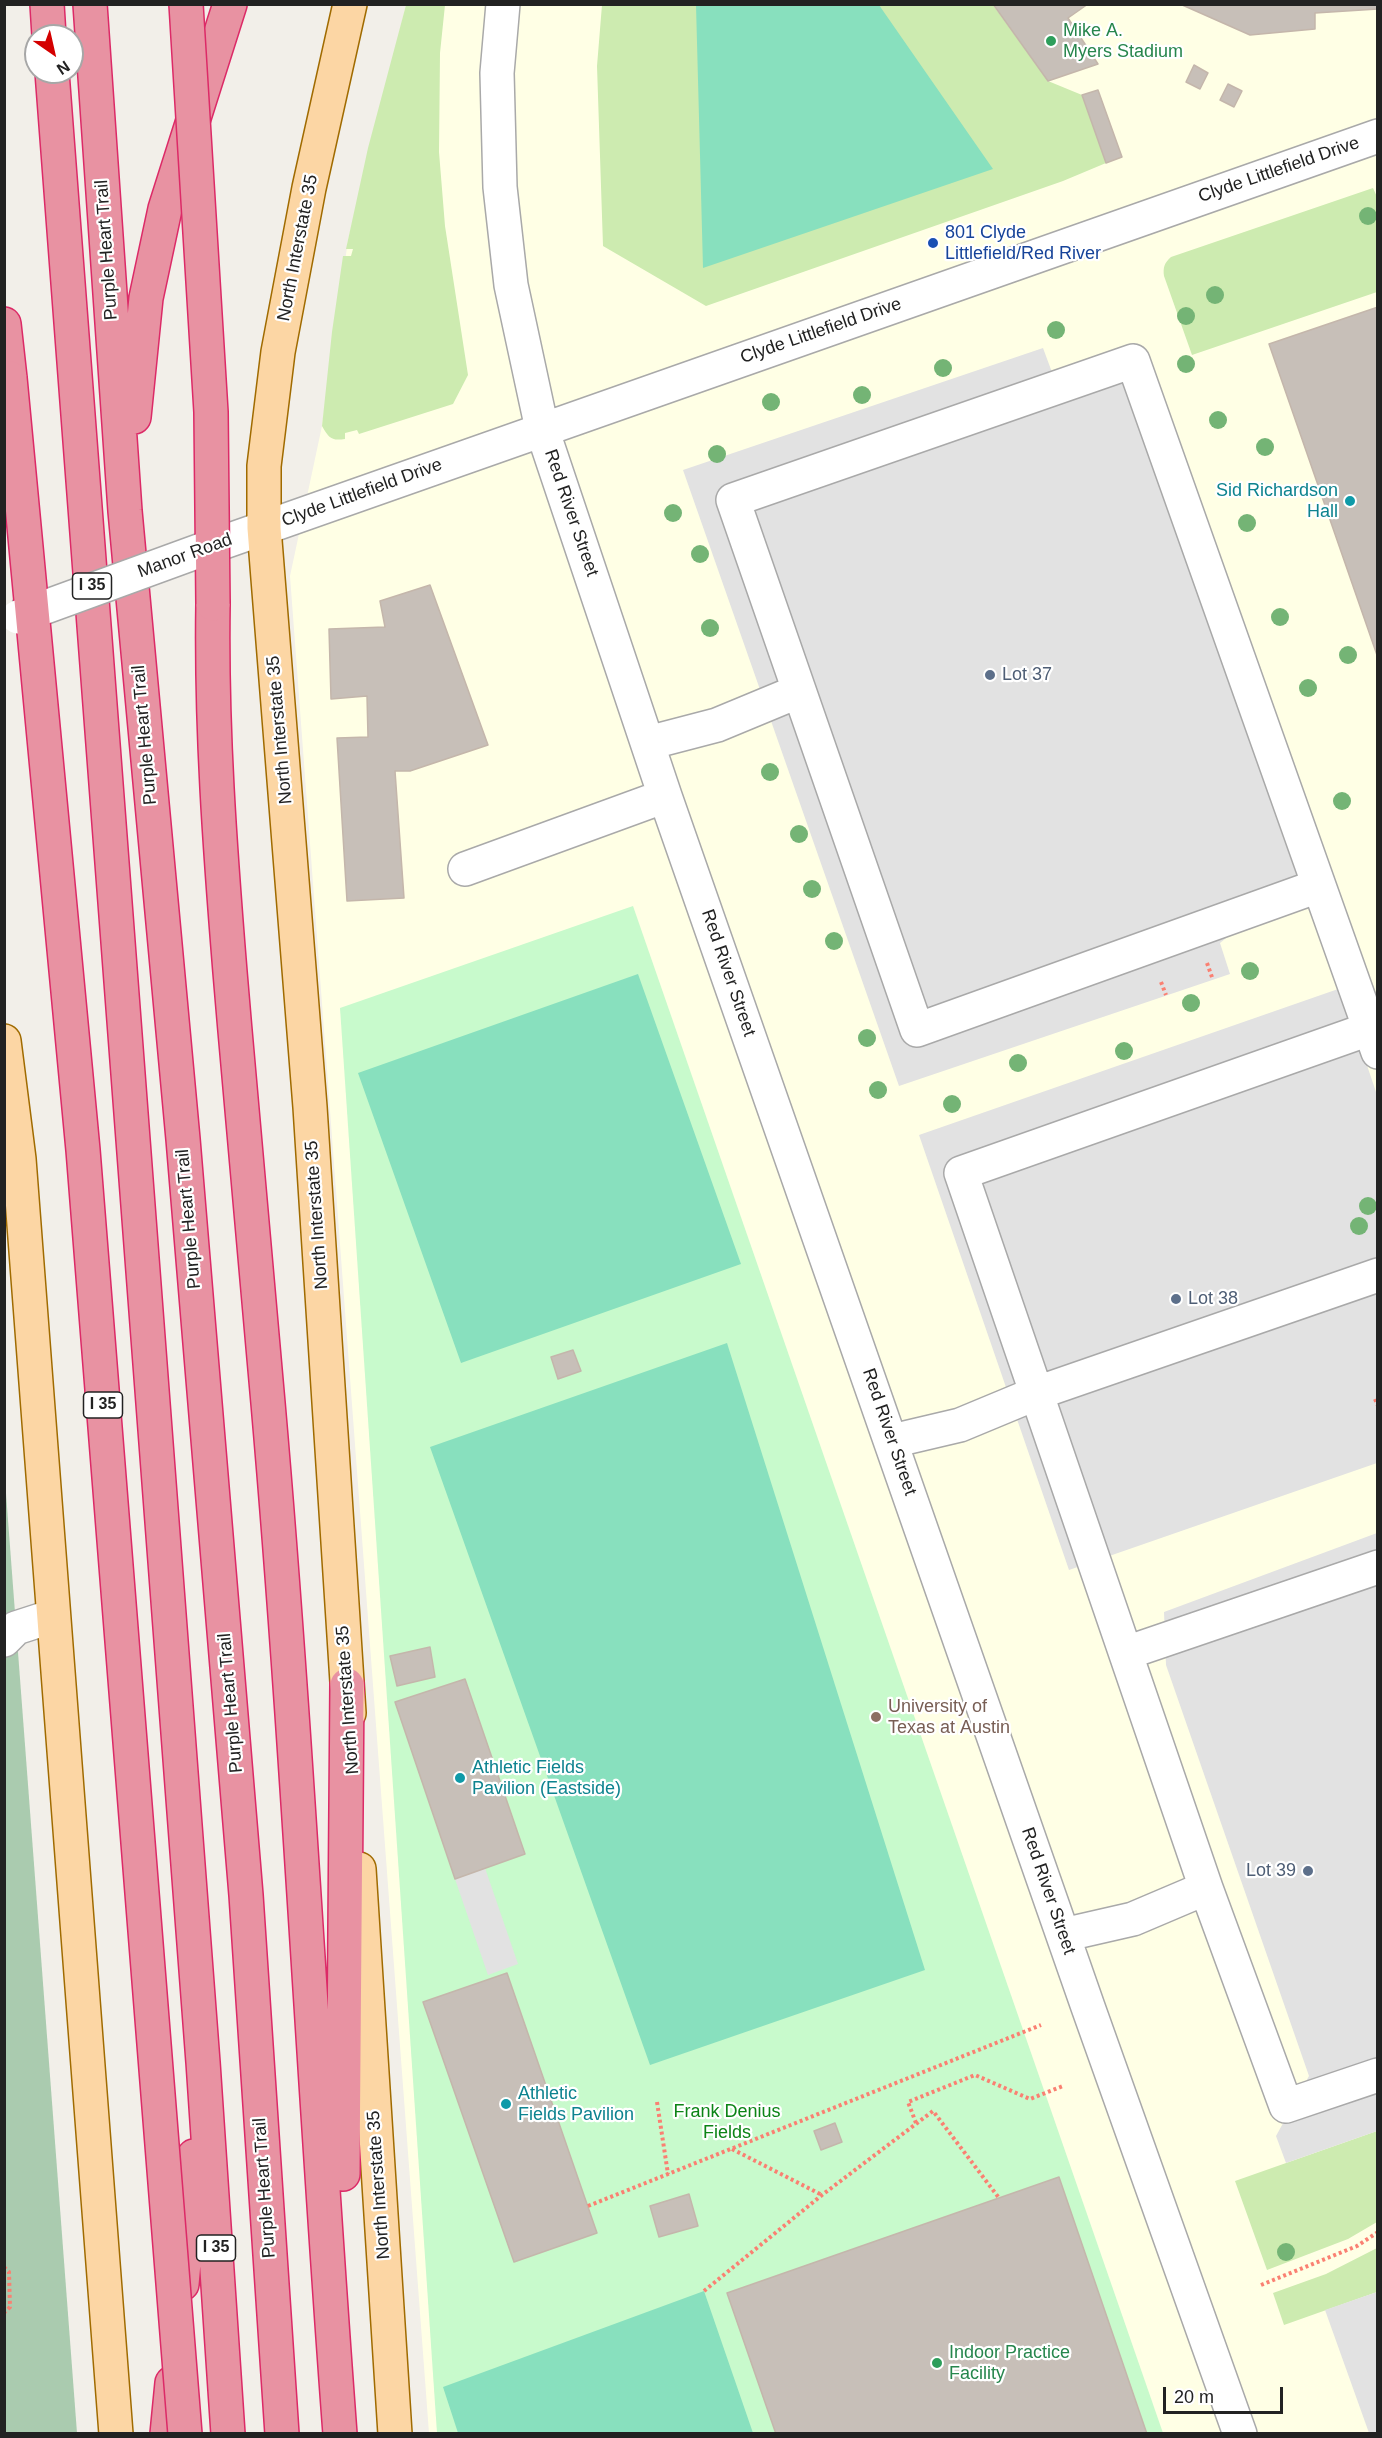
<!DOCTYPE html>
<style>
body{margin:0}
#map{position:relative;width:1382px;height:2438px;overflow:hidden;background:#f2efe9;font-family:Arial,sans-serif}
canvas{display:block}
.frame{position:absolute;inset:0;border:6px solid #222;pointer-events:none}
.north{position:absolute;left:24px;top:24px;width:60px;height:60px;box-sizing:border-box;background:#fff;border:2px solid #a7a7a7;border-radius:50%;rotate:146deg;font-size:16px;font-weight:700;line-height:24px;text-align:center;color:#222}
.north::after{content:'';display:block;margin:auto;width:21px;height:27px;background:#d40000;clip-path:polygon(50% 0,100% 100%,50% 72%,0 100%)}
.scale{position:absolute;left:1163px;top:2387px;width:120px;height:27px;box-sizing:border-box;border:3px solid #222;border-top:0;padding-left:8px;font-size:18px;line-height:21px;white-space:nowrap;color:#222;-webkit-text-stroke:4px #fff;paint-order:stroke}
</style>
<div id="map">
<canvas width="1382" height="2438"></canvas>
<div class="frame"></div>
<div class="north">N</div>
<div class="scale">20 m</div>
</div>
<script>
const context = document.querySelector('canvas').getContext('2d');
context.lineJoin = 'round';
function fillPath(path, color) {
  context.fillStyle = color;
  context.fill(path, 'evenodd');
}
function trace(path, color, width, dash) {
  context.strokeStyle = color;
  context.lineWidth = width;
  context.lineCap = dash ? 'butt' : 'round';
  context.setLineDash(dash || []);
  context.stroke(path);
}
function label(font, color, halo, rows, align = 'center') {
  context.font = font + ' Arial,sans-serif';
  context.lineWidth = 4.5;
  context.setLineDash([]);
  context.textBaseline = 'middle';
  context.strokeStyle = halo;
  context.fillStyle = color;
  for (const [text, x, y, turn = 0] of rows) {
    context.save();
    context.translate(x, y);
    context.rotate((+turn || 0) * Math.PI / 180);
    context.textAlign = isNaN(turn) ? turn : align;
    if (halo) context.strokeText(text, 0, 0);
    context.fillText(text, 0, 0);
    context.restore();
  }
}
const education = new Path2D(`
 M406,5H1377V2433H429L290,576L322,426L348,240Z`);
const grass = new Path2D(`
 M406,5H445L440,53L439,152L445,226L468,375L453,404L359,434L357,430L345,433V439C331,441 329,438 322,426L332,332L343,256H351L353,249H346L368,148Z
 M602,5H993L1048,81L1082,95L1106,163L1063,181L706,306L603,246L597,66Z
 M1373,188L1378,199L1377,292L1192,355L1164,276C1163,268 1164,263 1171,257Z
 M1377,2131V2222L1348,2239L1267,2270L1235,2181Z
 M1377,2248V2292L1284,2325L1273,2293L1326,2274Z`);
const cemetery = new Path2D(`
 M4,1467L77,2433H5Z`);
const park = new Path2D(`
 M633,906L1163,2433H437L340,1008Z`);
const pitch = new Path2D(`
 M696,5H879L993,169L703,268Z
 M638,974L741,1264L461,1363L358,1073Z
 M727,1343L925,1970L650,2065L430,1447Z
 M704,2291L753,2433H458L443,2387Z`);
const parking = new Path2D(`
 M1043,348L1053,375L1123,382L1298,879L1220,943L1230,974L899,1086L683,470Z
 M1341,988L1377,1095V1463L1069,1570L919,1135Z
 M1377,1533V2131L1286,2163L1276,2136L1309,2076L1166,1665L1164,1612Z
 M485,1868L518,1964L488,1975L455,1879Z
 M1377,2292V2433H1369L1325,2310Z`);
const building = new Path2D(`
 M993,4H1088L1068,18L1098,64L1048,81Z
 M1180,4H1378V9L1315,13V29L1250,35Z
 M1194,65L1208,73L1200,89L1186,82Z
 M1228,84L1242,91L1234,107L1220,100Z
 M1098,90L1122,157L1106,163L1082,95Z
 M1378,307V658L1269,344Z
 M430,585L488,745L410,771H395L404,898L347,901L337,738L368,737L367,696L331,699L329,629L385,627L380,601Z
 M573,1350L581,1371L558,1379L551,1357Z
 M430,1647L435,1677L397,1686L390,1656Z
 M465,1679L525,1854L455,1879L395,1702Z
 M507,1973L597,2233L514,2262L423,2002Z
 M835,2123L842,2142L821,2150L814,2131Z
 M1059,2177L1147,2434H776L727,2293Z
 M689,2194L698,2226L659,2237L650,2206Z`);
const path = new Path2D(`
 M1207,963L1213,980
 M1161,982L1166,995
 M1375,1399L1378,1406
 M657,2102L668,2174
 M916,2123L908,2102L975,2075L1030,2099L1063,2086
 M732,2149L822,2195
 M588,2206L1041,2025
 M4,2267L9,2272L10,2307L4,2313
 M1261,2285L1357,2246L1378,2232
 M704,2291L822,2195L933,2111L999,2198`);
const minor = new Path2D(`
 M503,4L497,73L500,187L511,285L542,429L665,796L1088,2007L1240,2434
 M207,548L1378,136
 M648,743L717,725L799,691
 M465,869L665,796
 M1318,886L917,1030L733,500L1133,361L1378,1052
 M1369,1029L961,1173L1206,1888L1286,2106L1378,2075
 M892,1441L960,1425L1037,1393L1378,1275
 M4,1640L16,1628L53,1616
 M1126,1653L1378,1567
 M1063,1935L1133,1919L1206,1888`);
const major = new Path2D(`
 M4,1041L19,1159L116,2434
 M349,1713L310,1107L264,528V466L278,352L309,188L350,4
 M359,1869L395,2434`);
const highway = new Path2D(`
 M47,4L49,36
 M90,4L125,511L183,1139L246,1895L282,2434
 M52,72L203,2062L228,2434
 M4,324L10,378
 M134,417L146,298L165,209L230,4
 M213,604C211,727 220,849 230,972C242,1116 256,1260 268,1403C298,1746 314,2090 340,2434
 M343,2174L347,1685
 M182,2284L194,2156
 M167,2434L172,2383`);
const minorBridge = new Path2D(`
 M18,617L207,548`);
const highwayBridge = new Path2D(`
 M186,4L211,412L213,604
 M10,378L83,1150L185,2434`);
const trees = [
 [1368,216],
 [1215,295],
 [1186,316],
 [1056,330],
 [1186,364],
 [943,368],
 [862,395],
 [771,402],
 [1218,420],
 [1265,447],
 [717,454],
 [673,513],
 [1247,523],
 [700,554],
 [1280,617],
 [710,628],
 [1348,655],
 [1308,688],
 [770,772],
 [1342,801],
 [799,834],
 [812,889],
 [834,941],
 [1250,971],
 [1191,1003],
 [867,1038],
 [1124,1051],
 [1018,1063],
 [878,1090],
 [952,1104],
 [1368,1206],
 [1359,1226],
 [1286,2252]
];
const markers = [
 [1051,41,6,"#2e9e5b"],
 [933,243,6,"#1a4fb4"],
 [1350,501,6,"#0f9aa8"],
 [990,675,6,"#5c6f8a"],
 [1176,1299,6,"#5c6f8a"],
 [876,1717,6,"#8d6e63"],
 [460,1778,6,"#0f9aa8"],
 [1308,1871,6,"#5c6f8a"],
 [506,2104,6,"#0f9aa8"],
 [937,2363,6,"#2e9e5b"]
];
const shields = [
 [92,586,39],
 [103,1405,39],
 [216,2248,39]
];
const shieldNames = [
 ["I 35",92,586],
 ["I 35",103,1405],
 ["I 35",216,2248]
];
const leisureNames = [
 ["Mike A.",1063,31],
 ["Myers Stadium",1063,52],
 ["Indoor Practice",949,2353],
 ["Facility",949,2374]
];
const streetNames = [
 ["Clyde Littlefield Drive",1279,170,-19],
 ["North Interstate 35",298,248,-79],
 ["Purple Heart Trail",107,250,-94],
 ["Clyde Littlefield Drive",821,331,-19],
 ["Clyde Littlefield Drive",362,493,-20],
 ["Red River Street",571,513,71],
 ["Manor Road",185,556,-20],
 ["North Interstate 35",280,730,-95],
 ["Purple Heart Trail",145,735,-95],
 ["Red River Street",728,973,71],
 ["North Interstate 35",317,1215,-94],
 ["Purple Heart Trail",189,1219,-95],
 ["Red River Street",889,1432,71],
 ["North Interstate 35",348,1700,-94],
 ["Purple Heart Trail",231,1703,-95],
 ["Red River Street",1048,1891,71],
 ["North Interstate 35",379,2185,-94],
 ["Purple Heart Trail",265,2188,-94]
];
const transitNames = [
 ["801 Clyde",945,233],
 ["Littlefield/Red River",945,254]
];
const cultureNames = [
 ["Sid Richardson",1338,491,"right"],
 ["Hall",1338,512,"right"],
 ["Athletic Fields",472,1768],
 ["Pavilion (Eastside)",472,1789],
 ["Athletic",518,2094],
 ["Fields Pavilion",518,2115]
];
const serviceNames = [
 ["Lot 37",1002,675],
 ["Lot 38",1188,1299],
 ["Lot 39",1296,1871,"right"]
];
const educationNames = [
 ["University of",888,1707],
 ["Texas at Austin",888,1728]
];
const parkNames = [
 ["Frank Denius",727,2112],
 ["Fields",727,2133]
];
fillPath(education, '#ffffe5');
fillPath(grass, '#cdebb0');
fillPath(cemetery, '#aacbaf');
fillPath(park, '#c8facc');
fillPath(pitch, '#88e0be');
fillPath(parking, '#e2e2e2');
fillPath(building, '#c7bfb8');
trace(building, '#c4b6ab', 1.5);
trace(minor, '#a9a9a9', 36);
trace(major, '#a06b00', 36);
trace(highway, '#dc2a67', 36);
trace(path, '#fa8072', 4, [3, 3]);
trace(minor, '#fff', 33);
trace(major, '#fcd6a4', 33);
trace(highway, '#e892a2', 33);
trace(minorBridge, '#a9a9a9', 36, []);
trace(highwayBridge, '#dc2a67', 36, []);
trace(minorBridge, '#fff', 33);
trace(highwayBridge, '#e892a2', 33);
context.fillStyle = '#74b475';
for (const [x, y] of trees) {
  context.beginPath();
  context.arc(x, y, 9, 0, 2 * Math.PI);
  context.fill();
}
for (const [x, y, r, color] of markers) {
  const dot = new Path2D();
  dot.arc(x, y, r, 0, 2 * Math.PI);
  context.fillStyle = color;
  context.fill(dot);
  trace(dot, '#fff', 2);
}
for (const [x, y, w] of shields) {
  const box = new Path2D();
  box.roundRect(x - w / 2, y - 13, w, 26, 4.5);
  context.fillStyle = '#fff';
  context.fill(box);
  trace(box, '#222', 1.5);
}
label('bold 16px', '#222', null, shieldNames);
label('18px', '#27864d', '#fff', leisureNames, 'left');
label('18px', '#222', '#fff', streetNames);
label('18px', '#164399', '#fff', transitNames, 'left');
label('18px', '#0d838f', '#fff', cultureNames, 'left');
label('18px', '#4e5e75', '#fff', serviceNames, 'left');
label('18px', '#785e54', '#fff', educationNames, 'left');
label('18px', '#0c8416', '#fff', parkNames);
</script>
